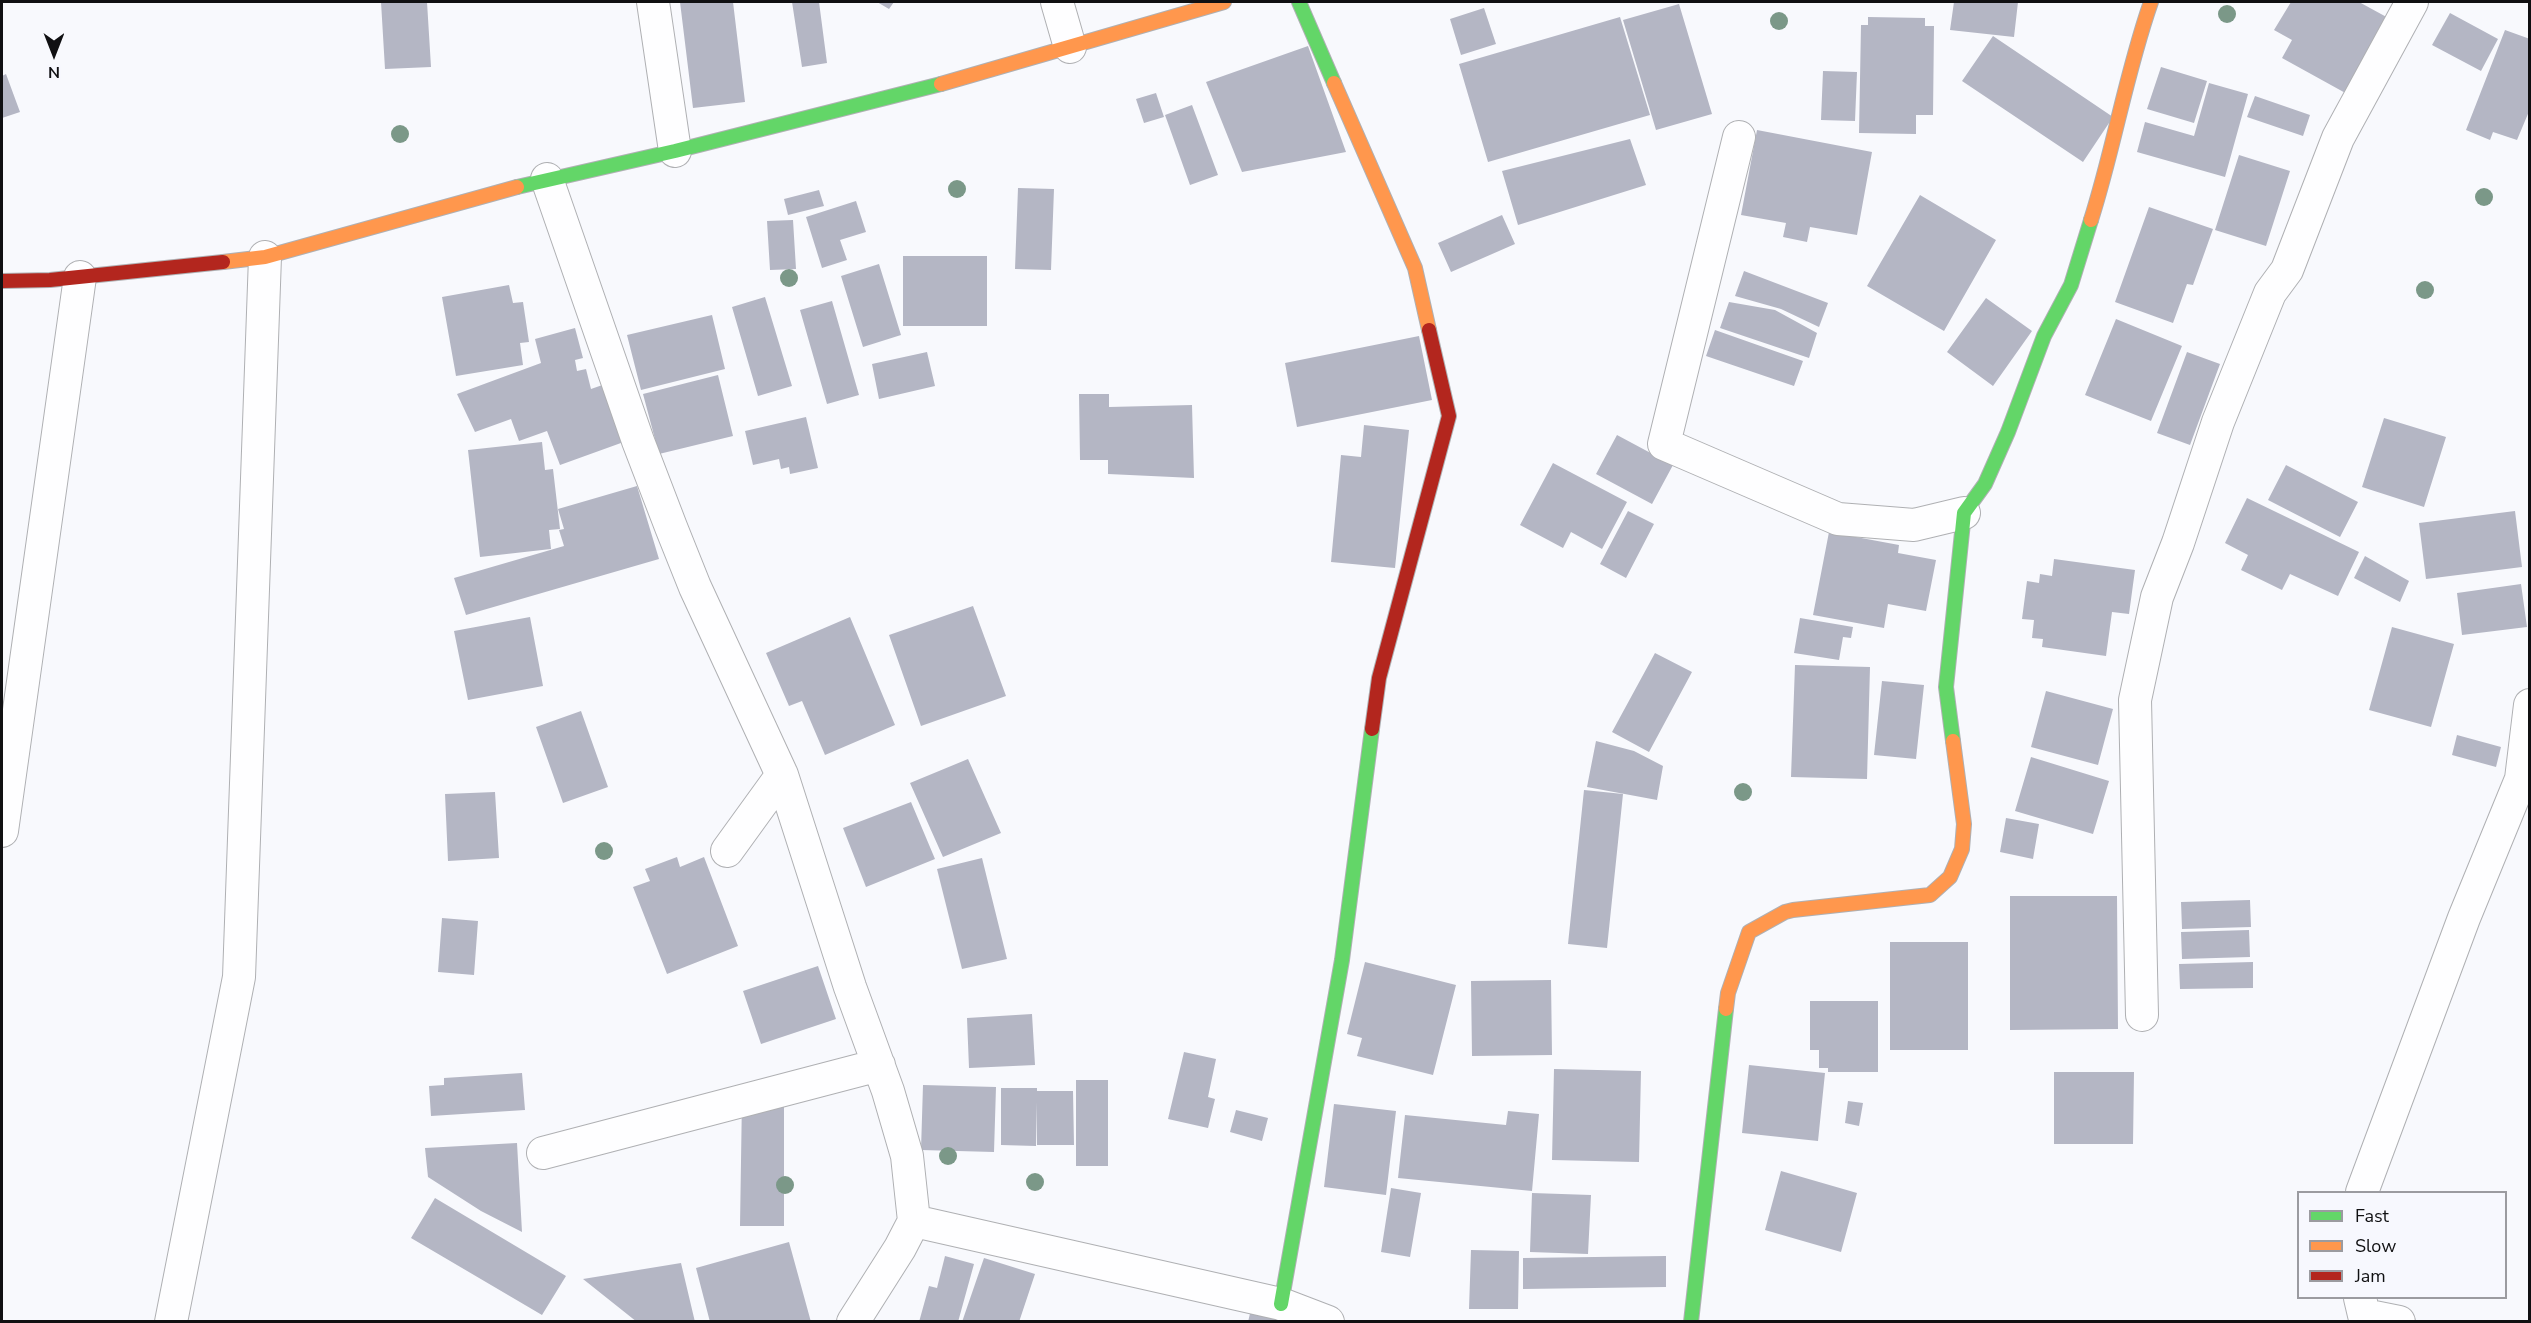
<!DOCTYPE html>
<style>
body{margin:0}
#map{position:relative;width:2531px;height:1323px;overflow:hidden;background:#f8f9fd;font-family:"Nunito Sans",sans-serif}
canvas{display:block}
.frame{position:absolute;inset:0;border:3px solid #101012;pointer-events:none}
.legend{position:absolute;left:2297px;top:1191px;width:210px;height:108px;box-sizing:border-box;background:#f7f8fe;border:2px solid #9b9ba0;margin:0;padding:8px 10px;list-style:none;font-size:18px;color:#101012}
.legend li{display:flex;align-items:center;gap:12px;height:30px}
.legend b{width:30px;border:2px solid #9b9ba0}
.north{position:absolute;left:24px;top:24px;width:60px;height:60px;-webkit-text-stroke:4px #f7f8fe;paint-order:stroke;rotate:180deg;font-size:16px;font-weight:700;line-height:24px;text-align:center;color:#101012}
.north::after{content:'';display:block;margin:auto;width:21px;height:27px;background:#101012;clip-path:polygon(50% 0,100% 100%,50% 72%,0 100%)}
</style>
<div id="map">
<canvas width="2531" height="1323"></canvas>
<div class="frame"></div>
<ul class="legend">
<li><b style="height:8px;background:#63d668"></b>Fast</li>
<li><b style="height:8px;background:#ff974d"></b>Slow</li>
<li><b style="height:8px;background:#b3261e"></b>Jam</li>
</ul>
<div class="north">N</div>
</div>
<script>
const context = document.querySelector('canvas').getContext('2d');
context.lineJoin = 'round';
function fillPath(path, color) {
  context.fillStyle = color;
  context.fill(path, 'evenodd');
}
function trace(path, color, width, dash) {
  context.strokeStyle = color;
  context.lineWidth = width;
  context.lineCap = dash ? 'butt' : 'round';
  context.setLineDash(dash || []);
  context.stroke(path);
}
const building = new Path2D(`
 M381,2H427L431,67L385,69Z
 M680,2H733L745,102L693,108Z
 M792,2H819L827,63L802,67Z
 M877,2H894L889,9Z
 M1954,2H2018L2014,37L1950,30Z
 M2291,2H2359L2392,20L2349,95L2282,58L2292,40L2274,30Z
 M1679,4L1712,114L1656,130L1623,20Z
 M1484,8L1496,44L1461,55L1450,19Z
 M2450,13L2498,39L2481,71L2432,45Z
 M1620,17L1650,115L1488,162L1459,64Z
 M1868,17L1925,18V26H1934L1933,115H1916V134L1859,133L1861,25H1868Z
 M2505,30L2530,39V109L2517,140L2493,132L2490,140L2466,130Z
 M1993,36L2113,117L2083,162L1962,81Z
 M1308,46L1346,152L1242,172L1206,82Z
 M2161,67L2207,81L2194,123L2147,109Z
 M1823,71L1857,72L1855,121L1821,120Z
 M6,74L20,112L2,118V76Z
 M2209,83L2248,94L2225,177L2137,152L2145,122L2194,136Z
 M1156,93L1164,117L1144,123L1136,99Z
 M2255,96L2310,115L2303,136L2247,117Z
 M1192,105L1218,175L1190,185L1165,115Z
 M1757,130L1872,152L1857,235L1810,227L1807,242L1783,237L1786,223L1741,215Z
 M1630,139L1646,185L1518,225L1502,171Z
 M2239,155L2290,171L2266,246L2215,230Z
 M1018,188L1054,189L1051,270L1015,269Z
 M819,190L824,206L788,215L784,199Z
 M1920,195L1996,240L1944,331L1867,286Z
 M856,201L866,232L840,240L847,260L822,268L806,217Z
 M2149,207L2213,229L2193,285L2187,284L2173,323L2115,302Z
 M1502,215L1515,244L1451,272L1438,243Z
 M793,220L796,269L770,270L767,221Z
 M903,256H987V326H903Z
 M879,264L901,335L863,347L841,276Z
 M1744,271L1828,303L1819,327L1781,309L1735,296Z
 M509,285L513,303L523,302L529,342L520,343L523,365L456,376L442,297Z
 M765,297L792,386L758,396L732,307Z
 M1986,298L2032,331L1993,386L1947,352Z
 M832,301L859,395L827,404L800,310Z
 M1729,302L1775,310L1817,333L1809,358L1720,328Z
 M712,315L725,369L641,390L627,335Z
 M2116,319L2182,346L2151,421L2085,395Z
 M575,328L583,358L575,360L577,371L586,369L591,389L611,382L632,439L560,465L547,431L519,441L511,419L475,432L457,394L541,363L535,339Z
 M1715,330L1803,361L1794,386L1706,356Z
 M1419,336L1432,400L1297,427L1285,363Z
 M927,352L935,386L879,399L872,364Z
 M2187,352L2220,364L2190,445L2157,433Z
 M718,375L733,436L659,454L643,394Z
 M1079,394H1109V407L1192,405L1194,478L1108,474V460H1080Z
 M806,417L818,468L790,474L789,467L781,469L779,459L753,465L745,431Z
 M2384,418L2446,437L2424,507L2362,487Z
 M1364,425L1409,430L1395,568L1331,562L1341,455L1361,457Z
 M1617,435L1673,465L1652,504L1596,474Z
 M542,442L545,470L553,469L560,529L549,530L551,549L480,557L468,450Z
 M1553,463L1627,502L1602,549L1571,532L1563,548L1520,525Z
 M2286,465L2358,502L2340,537L2268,500Z
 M637,486L659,559L466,615L454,578L564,546L559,530L564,529L558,509Z
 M2247,498L2359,552L2338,596L2290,574L2282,590L2241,570L2248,555L2225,543Z
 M1628,511L1654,524L1626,578L1600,564Z
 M2515,511L2522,567L2426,579L2419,523Z
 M1829,532L1899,545L1898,553L1936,560L1926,611L1888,604L1884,628L1813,615Z
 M2365,556L2409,581L2400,602L2354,578Z
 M2054,559L2135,570L2129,614L2112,612L2106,656L2042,647L2043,639L2032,638L2034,620L2022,619L2027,581L2039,583L2040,574L2052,576Z
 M2521,584L2527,627L2462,635L2457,593Z
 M973,606L1006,696L921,726L889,635Z
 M530,617L543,686L468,700L454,631Z
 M850,617L895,725L825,755L802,701L789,706L766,653Z
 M1800,618L1853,627L1851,638L1843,637L1839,660L1794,653Z
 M2392,627L2454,644L2431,727L2369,710Z
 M1655,653L1692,672L1649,752L1612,732Z
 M1795,665L1870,667L1867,779L1791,777Z
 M1882,681L1924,685L1916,759L1874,755Z
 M2046,691L2113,709L2098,765L2031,747Z
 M581,711L608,787L563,803L536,727Z
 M2457,735L2501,747L2496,767L2452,755Z
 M1596,741L1634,751L1663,766L1657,800L1587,787Z
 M2031,757L2109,781L2093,834L2015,811Z
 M968,759L1001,833L943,857L910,783Z
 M1584,790L1623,794L1607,948L1568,944Z
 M495,792L499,858L448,861L445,794Z
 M911,802L935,859L866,887L843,828Z
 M2006,818L2039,824L2033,859L2000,852Z
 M677,857L680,867L704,857L738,946L667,974L633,887L650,881L645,869Z
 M982,858L1007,959L962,969L937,869Z
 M2010,896H2117L2118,1029L2010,1030Z
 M2250,900L2251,927L2182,929L2181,902Z
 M442,918L478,921L474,975L438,972Z
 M2249,930L2250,957L2182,959L2181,932Z
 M1890,942H1968V1050H1890Z
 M1365,962L1456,985L1433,1075L1357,1056L1362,1038L1347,1034Z
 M2253,962V988L2180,989L2179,964Z
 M818,966L836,1019L761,1044L743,991Z
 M1551,980L1552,1055L1472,1056L1471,981Z
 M1810,1001H1878V1072H1828V1068H1819V1050H1810Z
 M1032,1014L1035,1065L969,1068L967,1018Z
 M1184,1052L1216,1059L1208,1097L1215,1099L1208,1128L1168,1119Z
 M1749,1065L1825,1073L1818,1141L1742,1133Z
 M1554,1069L1641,1071L1639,1162L1552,1160Z
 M2054,1072H2134L2133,1144H2054Z
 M522,1073L525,1110L431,1116L429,1086L444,1085V1078Z
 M1076,1080H1108V1166H1076Z
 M923,1085L996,1087L994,1152L921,1150Z
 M1001,1088H1037V1091H1073L1074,1145H1037L1036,1102V1146L1001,1145Z
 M742,1097H784V1226H740Z
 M1848,1101L1863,1103L1859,1126L1845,1123Z
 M1334,1104L1396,1111L1386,1195L1324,1187Z
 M1236,1110L1268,1118L1262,1141L1230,1132Z
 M1508,1111L1539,1114L1532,1191L1398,1178L1405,1115L1506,1125Z
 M517,1143L522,1232L481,1211L428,1177L425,1148Z
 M1781,1171L1857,1193L1841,1252L1765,1230Z
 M1391,1188L1421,1193L1410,1257L1381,1252Z
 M1532,1193L1591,1195L1588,1254L1530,1252Z
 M435,1198L566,1276L542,1315L411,1238Z
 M789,1242L811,1322H710L696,1268Z
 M1471,1250L1519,1251L1518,1309H1469Z
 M945,1256L974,1264L958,1322H919L929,1286L937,1288Z
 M1666,1256V1287L1523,1289V1258Z
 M984,1258L1035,1274L1019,1322H962Z
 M681,1263L695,1322H637L583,1279Z
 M1252,1305L1300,1322H1248Z`);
const street = new Path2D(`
 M653,2L675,151
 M1057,2L1070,47
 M1739,137L1664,444L1838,519L1914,525L1964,513
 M547,179L638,441L671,527L695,587L782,775L850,987L888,1091L907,1156L914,1221L900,1248L853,1322
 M2,831L80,277
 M727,851L782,775
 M2142,1015L2135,700L2157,597L2178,543L2218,422L2270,293L2287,270L2338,138L2412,2
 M543,1153L879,1065
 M2362,1192L2464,918L2521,779L2530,705
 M914,1221L1281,1304L1328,1322
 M2360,1298L2364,1315L2399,1322
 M171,1322L239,977L265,257`);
const fast = new Path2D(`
 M1299,2L1334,83
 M517,187L675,151L941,84
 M1953,741L1946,687L1964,513L1985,484L2008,432L2044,336L2071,285L2091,220
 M1281,1304L1342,960L1372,729
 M1691,1322L1726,1009`);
const slow = new Path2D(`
 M1334,83L1415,268L1429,330
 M941,84L1224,2
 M2091,220C2114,148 2126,73 2151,2
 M223,262L265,257L517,187
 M1726,1009L1728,993L1749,932L1785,912L1793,910L1930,895L1950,877L1962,849L1964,824L1953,741`);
const jam = new Path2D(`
 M2,281L50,280L223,262
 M1372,729L1379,678L1449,416L1429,330`);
const trees = [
 [2227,14],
 [1779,21],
 [400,134],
 [957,189],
 [2484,197],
 [789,278],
 [2425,290],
 [1743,792],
 [604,851],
 [948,1156],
 [1035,1182],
 [785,1185]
];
fillPath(building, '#b4b6c4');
trace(street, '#afb0b3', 34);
trace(fast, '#afb0b3', 16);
trace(slow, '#afb0b3', 16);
trace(jam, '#afb0b3', 16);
trace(street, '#fefeff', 32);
trace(fast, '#63d668', 14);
trace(slow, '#ff974d', 14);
trace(jam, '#b3261e', 14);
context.fillStyle = '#7b9888';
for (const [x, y] of trees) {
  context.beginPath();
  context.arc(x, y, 9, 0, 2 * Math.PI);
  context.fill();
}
</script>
